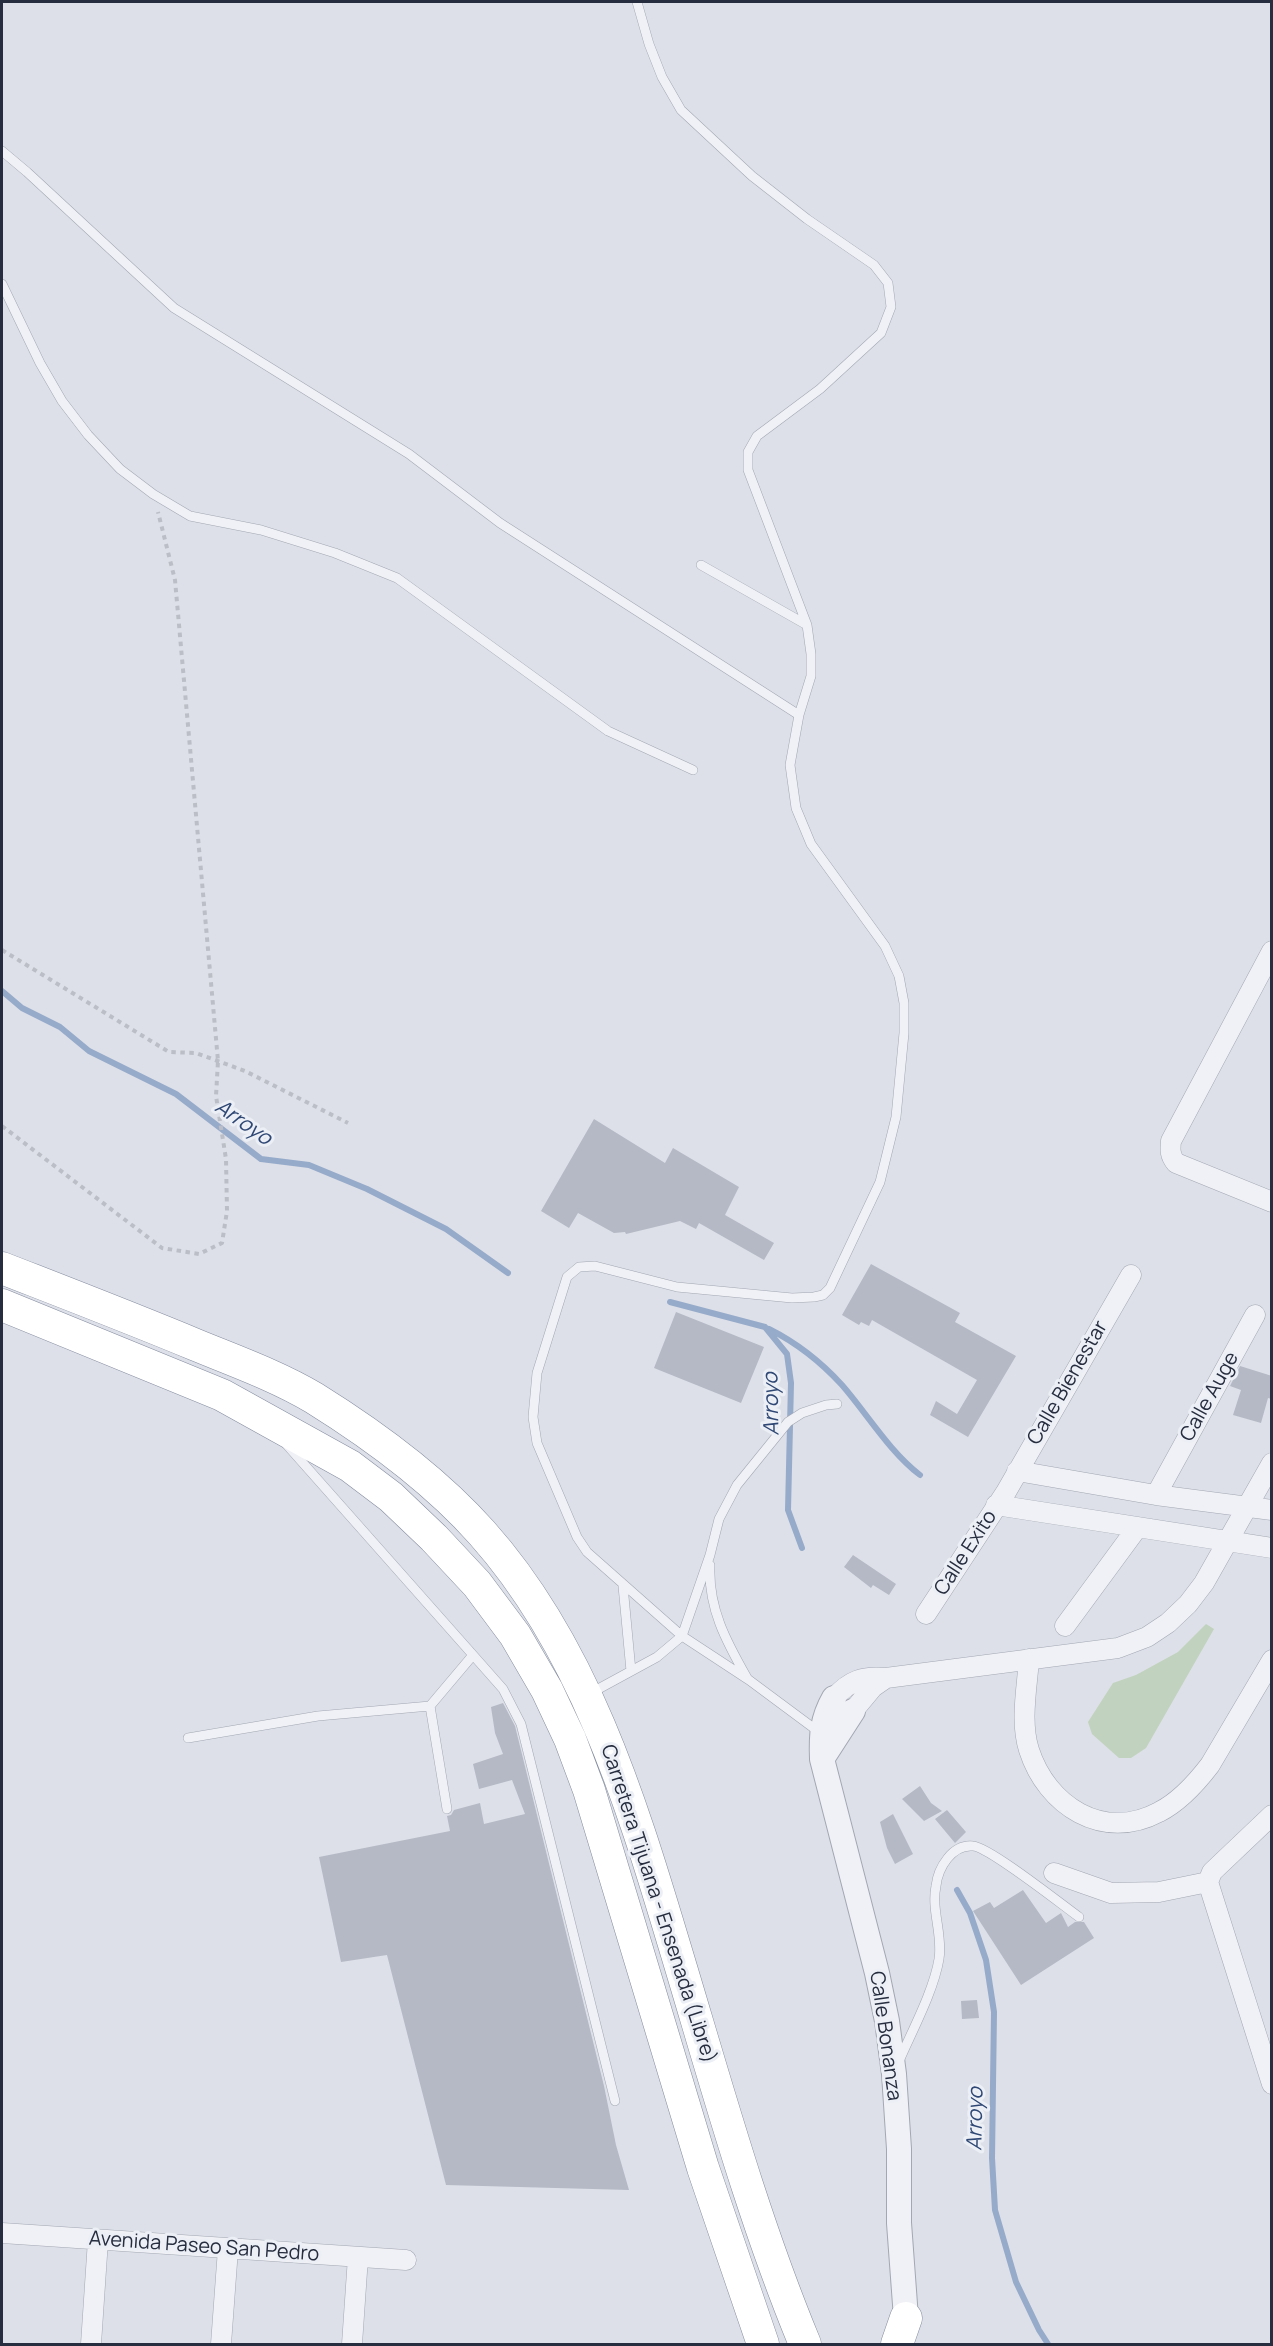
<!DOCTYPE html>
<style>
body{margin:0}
#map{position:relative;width:1273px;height:2346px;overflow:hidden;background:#dde0e8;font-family:Manrope,sans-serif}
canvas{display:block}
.frame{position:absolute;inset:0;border:3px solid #262d3f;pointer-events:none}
</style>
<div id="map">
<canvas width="1273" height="2346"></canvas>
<div class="frame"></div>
</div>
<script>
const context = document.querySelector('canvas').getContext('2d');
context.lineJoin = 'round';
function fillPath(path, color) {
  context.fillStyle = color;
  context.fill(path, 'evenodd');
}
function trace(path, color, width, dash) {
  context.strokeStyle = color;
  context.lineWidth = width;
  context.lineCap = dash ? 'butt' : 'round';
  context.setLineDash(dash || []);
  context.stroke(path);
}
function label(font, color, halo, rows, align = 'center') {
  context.font = font + ' Manrope,sans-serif';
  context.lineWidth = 6;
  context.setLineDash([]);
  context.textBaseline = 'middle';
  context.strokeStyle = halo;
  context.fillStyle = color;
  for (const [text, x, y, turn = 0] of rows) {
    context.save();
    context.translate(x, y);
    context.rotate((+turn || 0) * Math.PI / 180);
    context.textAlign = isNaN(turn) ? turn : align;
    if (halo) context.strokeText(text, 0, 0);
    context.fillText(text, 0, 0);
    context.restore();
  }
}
const green = new Path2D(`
 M1206,1624L1214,1629L1146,1748L1131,1758H1119L1092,1734L1088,1722L1113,1683L1136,1675L1178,1652Z`);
const stream = new Path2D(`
 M2,991L22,1008L60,1027L89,1051L176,1094L261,1159L309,1165L367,1189L446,1229L508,1273
 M670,1302L765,1327L787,1354L791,1383L788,1510L802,1548
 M769,1329C797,1343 821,1362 842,1385C868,1415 889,1451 920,1475
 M957,1890L970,1913L986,1960L994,2012L992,2158L995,2210L1016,2282L1039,2330L1048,2344`);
const building = new Path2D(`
 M594,1119L665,1163L673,1148L739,1187L725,1215L774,1243L764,1260L699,1223L696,1229L680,1221L626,1234L625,1232L614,1233L578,1213L569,1228L541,1211Z
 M871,1264L960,1313L955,1322L1016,1356L968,1437L930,1415L936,1401L957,1414L977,1380L872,1320L869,1326L861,1322L859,1325L842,1315Z
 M676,1312L764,1347L741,1403L654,1368Z
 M1240,1366L1272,1376V1399L1268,1398L1261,1423L1233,1415L1241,1390L1230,1386Z
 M853,1555L896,1584L889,1595L873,1585L871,1588L844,1567Z
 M503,1703L515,1726L604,2086L616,2145L629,2190L446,2185L387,1955L341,1962L319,1857L450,1831L447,1816L451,1815L454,1810L480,1803L484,1824L525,1814L512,1780L479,1789L473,1764L503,1754L495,1733L491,1707Z
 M920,1786L931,1803L942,1811L924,1821L902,1799Z
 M947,1810L966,1832L955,1843L935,1819Z
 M893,1814L913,1854L895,1864L887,1848L880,1822Z
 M1023,1890L1046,1923L1061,1913L1068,1927L1075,1922H1084L1094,1938L1021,1985L973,1911L990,1902L994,1908Z
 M977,2000L979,2018L962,2019L961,2001Z`);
const path = new Path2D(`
 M2,950L169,1052L196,1053L245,1071L348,1123
 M2,1126L162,1248L199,1254L222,1243L227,1211L226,1159L216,1096L218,1061L175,580L158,512`);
const service = new Path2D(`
 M637,2L649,44L662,77L681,110L752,176L807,219L874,265L888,283L891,307L881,333L820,389L757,436L748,452V470L807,625L811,654V676L799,715L790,765L796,808L811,844L885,946L899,976L904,1003V1033L896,1117L880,1182L830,1288L823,1295L814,1297L792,1298L677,1287L595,1266L579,1267L567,1277L537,1373L533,1417L537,1443L577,1537L587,1552L682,1636L749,1680L819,1732
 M2,151L27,172L174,308L409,454L500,523L799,715
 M2,284L40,363L62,401L88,435L120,469L153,494L190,516L261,530L335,553L397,578L608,731L693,770
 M701,565L807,625
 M287,1445L473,1655L503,1689L521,1724L615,2101
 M710,1565C708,1608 726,1641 747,1678
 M623,1586L631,1671
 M589,1694L657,1657L682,1636L710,1555L719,1519L737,1485L788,1422L802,1413L826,1405L837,1404
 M188,1738L318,1716L430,1706
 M447,1809L430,1706L473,1655
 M899,2061C912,2031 934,1990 939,1959C943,1935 931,1910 936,1886C938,1868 952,1844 973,1846C989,1847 1061,1904 1079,1917`);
const minor = new Path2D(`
 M1272,951L1171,1141C1170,1150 1170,1156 1176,1163L1272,1202
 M1017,1471L1156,1495L1272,1510
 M1156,1495L1255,1315
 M996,1505L1272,1548
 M926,1614L1006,1492L1131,1275
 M1065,1626L1137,1528
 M1029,1659C1027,1688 1020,1722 1029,1750C1047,1806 1103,1842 1159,1812C1179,1802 1197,1782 1210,1765L1272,1660
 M834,1698C850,1680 863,1676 886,1678L1118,1648L1147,1637L1168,1623L1188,1604L1204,1583L1272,1463
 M853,1711L873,1687L886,1678
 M1272,1815L1212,1872L1208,1882L1272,2084
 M1054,1873L1111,1893L1159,1892L1208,1882
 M2,2233L406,2260
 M91,2344L98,2240
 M221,2344L228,2249
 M352,2344L358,2257`);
const tertiary = new Path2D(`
 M834,1698C822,1719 821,1735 822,1759L877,1973L887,2021L894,2074L899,2149V2223L906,2318
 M822,1759L853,1711`);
const trunk = new Path2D(`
 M2,1268C66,1293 131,1318 196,1345C235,1361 277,1376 314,1398C375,1436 434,1479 482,1533C583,1646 630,1798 673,1941C714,2076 751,2214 805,2344
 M2,1305L222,1395L350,1466L391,1497L434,1538L477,1584L515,1635L547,1690L570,1739L589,1790L703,2168L763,2344
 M897,2344L906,2318`);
const streetNames = [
 ["Calle Bienestar",1068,1383,-60],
 ["Calle Auge",1210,1397,-61],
 ["Calle Exito",966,1553,-57],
 ["Carretera Tijuana - Ensenada (Libre)",658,1904,72],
 ["Calle Bonanza",885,2036,82],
 ["Avenida Paseo San Pedro",204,2247,4]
];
const waterNames = [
 ["Arroyo",243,1123,35],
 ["Arroyo",772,1404,-91],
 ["Arroyo",976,2119,-89]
];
fillPath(green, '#c1d2be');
trace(stream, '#96aaca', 6);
fillPath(building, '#b4b9c5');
trace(service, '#a2a7b2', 10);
trace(minor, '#a2a7b2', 21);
trace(tertiary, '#a2a7b2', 26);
trace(trunk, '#848c9f', 33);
trace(path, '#bbbec6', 4, [4.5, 4.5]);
trace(service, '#f0f1f6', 9);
trace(minor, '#f0f1f6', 20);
trace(tertiary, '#f0f1f6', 24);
trace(trunk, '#fff', 32);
label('20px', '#262d3f', '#eceff5', streetNames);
label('italic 21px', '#2e4774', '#eceff5', waterNames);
</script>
